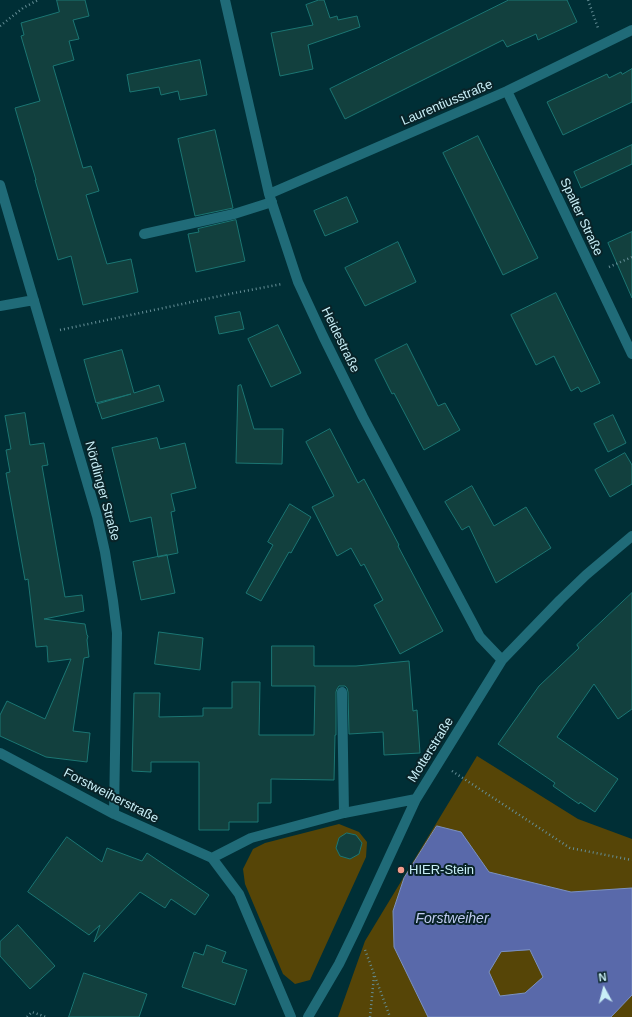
<!DOCTYPE html>
<meta charset="utf-8">
<style>
body{margin:0}
#map{position:relative;width:632px;height:1017px;overflow:hidden;background:#002f36;font-family:Helvetica,sans-serif}
canvas{display:block}
.north{position:absolute;left:584px;top:969px;width:40px;height:40px;-webkit-text-stroke:3px #092328;paint-order:stroke;rotate:353deg;font-size:11px;font-weight:700;line-height:16px;text-align:center;color:#c9eff7}
.north::after{content:'';display:block;margin:auto;width:14px;height:18px;background:#c9eff7;clip-path:polygon(50% 0,100% 100%,50% 72%,0 100%)}
</style>
<div id="map">
<canvas width="632" height="1017"></canvas>
<div class="north">N</div>
</div>
<script>
const context = document.querySelector('canvas').getContext('2d');
context.lineJoin = 'round';
function fillPath(path, color) {
  context.fillStyle = color;
  context.fill(path, 'evenodd');
}
function trace(path, color, width, dash) {
  context.strokeStyle = color;
  context.lineWidth = width;
  context.lineCap = dash ? 'butt' : 'round';
  context.setLineDash(dash || []);
  context.stroke(path);
}
function label(font, color, halo, rows, align = 'center') {
  context.font = font + ' Helvetica,sans-serif';
  context.lineWidth = 4;
  context.setLineDash([]);
  context.textBaseline = 'middle';
  context.strokeStyle = halo;
  context.fillStyle = color;
  for (const [text, x, y, turn = 0] of rows) {
    context.save();
    context.translate(x, y);
    context.rotate((+turn || 0) * Math.PI / 180);
    context.textAlign = isNaN(turn) ? turn : align;
    if (halo) context.strokeText(text, 0, 0);
    context.fillText(text, 0, 0);
    context.restore();
  }
}
const green = new Path2D(`
 M477,756L578,819L632,839V1017H338L365,941Z
 M339,824L359,832L367,842L366,857L310,980L295,984L283,974L245,884L243,869L253,849L265,843Z`);
const water = new Path2D(`
 M437,826L461,832L489,872L571,892L632,888V995L611,1017H428L394,947L393,911L404,878ZM530,950L543,977L525,993L500,996L489,972L501,952Z`);
const building = new Path2D(`
 M57,0H85L89,16L73,20L79,39L69,41L74,60L53,66L83,168L91,166L99,191L86,195L107,264L131,259L138,292L83,305L71,256L58,260L35,180H36L15,108L40,101L21,36L24,35L21,23L59,12Z
 M319,0H324L330,18L337,16L338,20L357,16L360,27L308,45L313,69L280,76L271,33L313,25L306,5Z
 M509,0H567L577,22L538,40L536,34L507,47L503,40L345,119L330,89Z
 M200,60L207,95L180,100L178,91L161,95L159,87L130,92L127,75Z
 M632,69V102L563,135L547,102L607,74L609,78L621,72L622,74Z
 M215,130L233,208L195,216L178,139Z
 M478,136L538,258L503,275L443,153Z
 M632,145V164L581,188L574,172Z
 M347,197L358,222L325,236L314,211Z
 M236,220L245,261L196,272L188,234L199,232L198,229Z
 M632,232V298L608,243Z
 M398,242L416,282L365,306L345,268Z
 M556,293L600,383L581,392L578,387L571,391L554,356L536,365L511,315Z
 M240,312L244,329L219,334L215,317Z
 M278,325L301,373L271,387L248,339Z
 M407,344L438,406L445,403L460,430L424,450L394,393L392,394L375,360Z
 M122,350L134,393L159,385L164,401L102,419L97,404L131,394L96,403L84,360Z
 M241,385L254,429H283L282,464L236,463L238,386Z
 M25,413L30,445L44,443L48,465L42,466L65,597L82,595L84,611L44,619L85,624L87,635L88,636L87,640L89,657L84,658L73,731L90,733L87,762L46,757L0,736V715L7,701L45,719L71,659L48,662L47,646L36,647L28,579L25,580L6,473L10,472L6,450L11,449L5,416Z
 M613,415L626,443L608,452L594,424Z
 M330,429L358,483L364,479L399,545L398,546L443,631L400,654L374,605L383,600L364,564L361,566L351,548L337,556L312,507L334,496L306,442Z
 M157,438L160,449L185,443L196,488L171,494L175,511L171,512L178,553L158,557L151,517L130,522L112,448Z
 M625,453L632,465V484L610,497L595,470Z
 M472,486L494,526L526,507L551,548L496,583L469,526L462,530L445,502Z
 M290,504L311,517L291,553L289,552L261,601L246,593L273,545L268,542Z
 M167,555L175,593L141,600L133,562Z
 M632,593V709L618,719L594,684L557,737L618,779L595,812L580,802L579,804L553,786L555,783L498,744L539,686L579,648L577,645Z
 M159,632L203,638L200,670L155,664Z
 M272,646H314V666H356L409,661L413,711L417,710L420,753L384,755L383,732L349,734L348,692L347,688L345,686H339L337,689L336,692V735H335L334,780L271,779V803H258V822H229V830H199V762H151V772L132,771L134,693H160L159,717L203,716V708H232V682H260L259,735H314L315,686H272Z
 M347,833L356,835L362,843L359,854L350,859L340,856L336,848L339,838Z
 M67,837L102,862L107,848L142,861L147,853L209,895L195,915L171,899L165,908L140,892L94,942L100,925L89,935L28,892Z
 M18,925L55,966L30,989L0,956V942Z
 M207,945L226,952L222,962L247,970L235,1005L182,987L194,952L203,955Z
 M84,973L147,994L139,1017H69Z`);
const path = new Path2D(`
 M588,0L598,28
 M0,26L23,8L38,0
 M609,267L632,257
 M60,330L234,293L282,284
 M452,771L570,848L632,860
 M365,950L390,1017
 M27,1017L32,1012L46,1017
 M370,1017L374,976`);
const lane = new Path2D(`
 M144,234L234,214L272,202
 M342,692L344,813`);
const street = new Path2D(`
 M225,0L269,194L298,282L323,336L363,417L480,637L502,660
 M507,91L632,354
 M0,185L97,516L105,552L113,601L117,633L114,814
 M269,194L507,91L632,30
 M0,306L34,300
 M0,753L114,814L212,858L239,894L291,1017
 M212,858L251,838L344,813L416,799
 M308,1017L339,964L356,929L416,799L502,660L560,600L586,575L632,536`);
const markers = [
 [401,870,4,"#f49d8c"]
];
const streetNames = [
 ["Laurentiusstraße",447,103,-23],
 ["Spalter Straße",581,217,65],
 ["Heidestraße",340,340,64],
 ["Nördlinger Straße",102,491,75],
 ["Motterstraße",431,750,-58],
 ["Forstweiherstraße",111,796,27]
];
const poiNames = [
 ["HIER-Stein",409,870]
];
const waterNames = [
 ["Forstweiher",452,919]
];
fillPath(green, '#564507');
fillPath(water, '#5969aa');
trace(water, '#7b91c1', 1);
fillPath(building, '#12403e');
trace(building, '#1b7673', 1);
trace(path, '#658f97', 2.5, [1, 3]);
trace(lane, '#206b78', 10);
trace(street, '#206b78', 10);
for (const [x, y, r, color] of markers) {
  const dot = new Path2D();
  dot.arc(x, y, r, 0, 2 * Math.PI);
  context.fillStyle = color;
  context.fill(dot);
  trace(dot, '#092328', 1.5);
}
label('13px', '#c9eff7', '#092328', streetNames);
label('13px', '#c9eff7', '#092328', poiNames, 'left');
label('italic 14px', '#c1ccf1', '#092328', waterNames);
</script>
